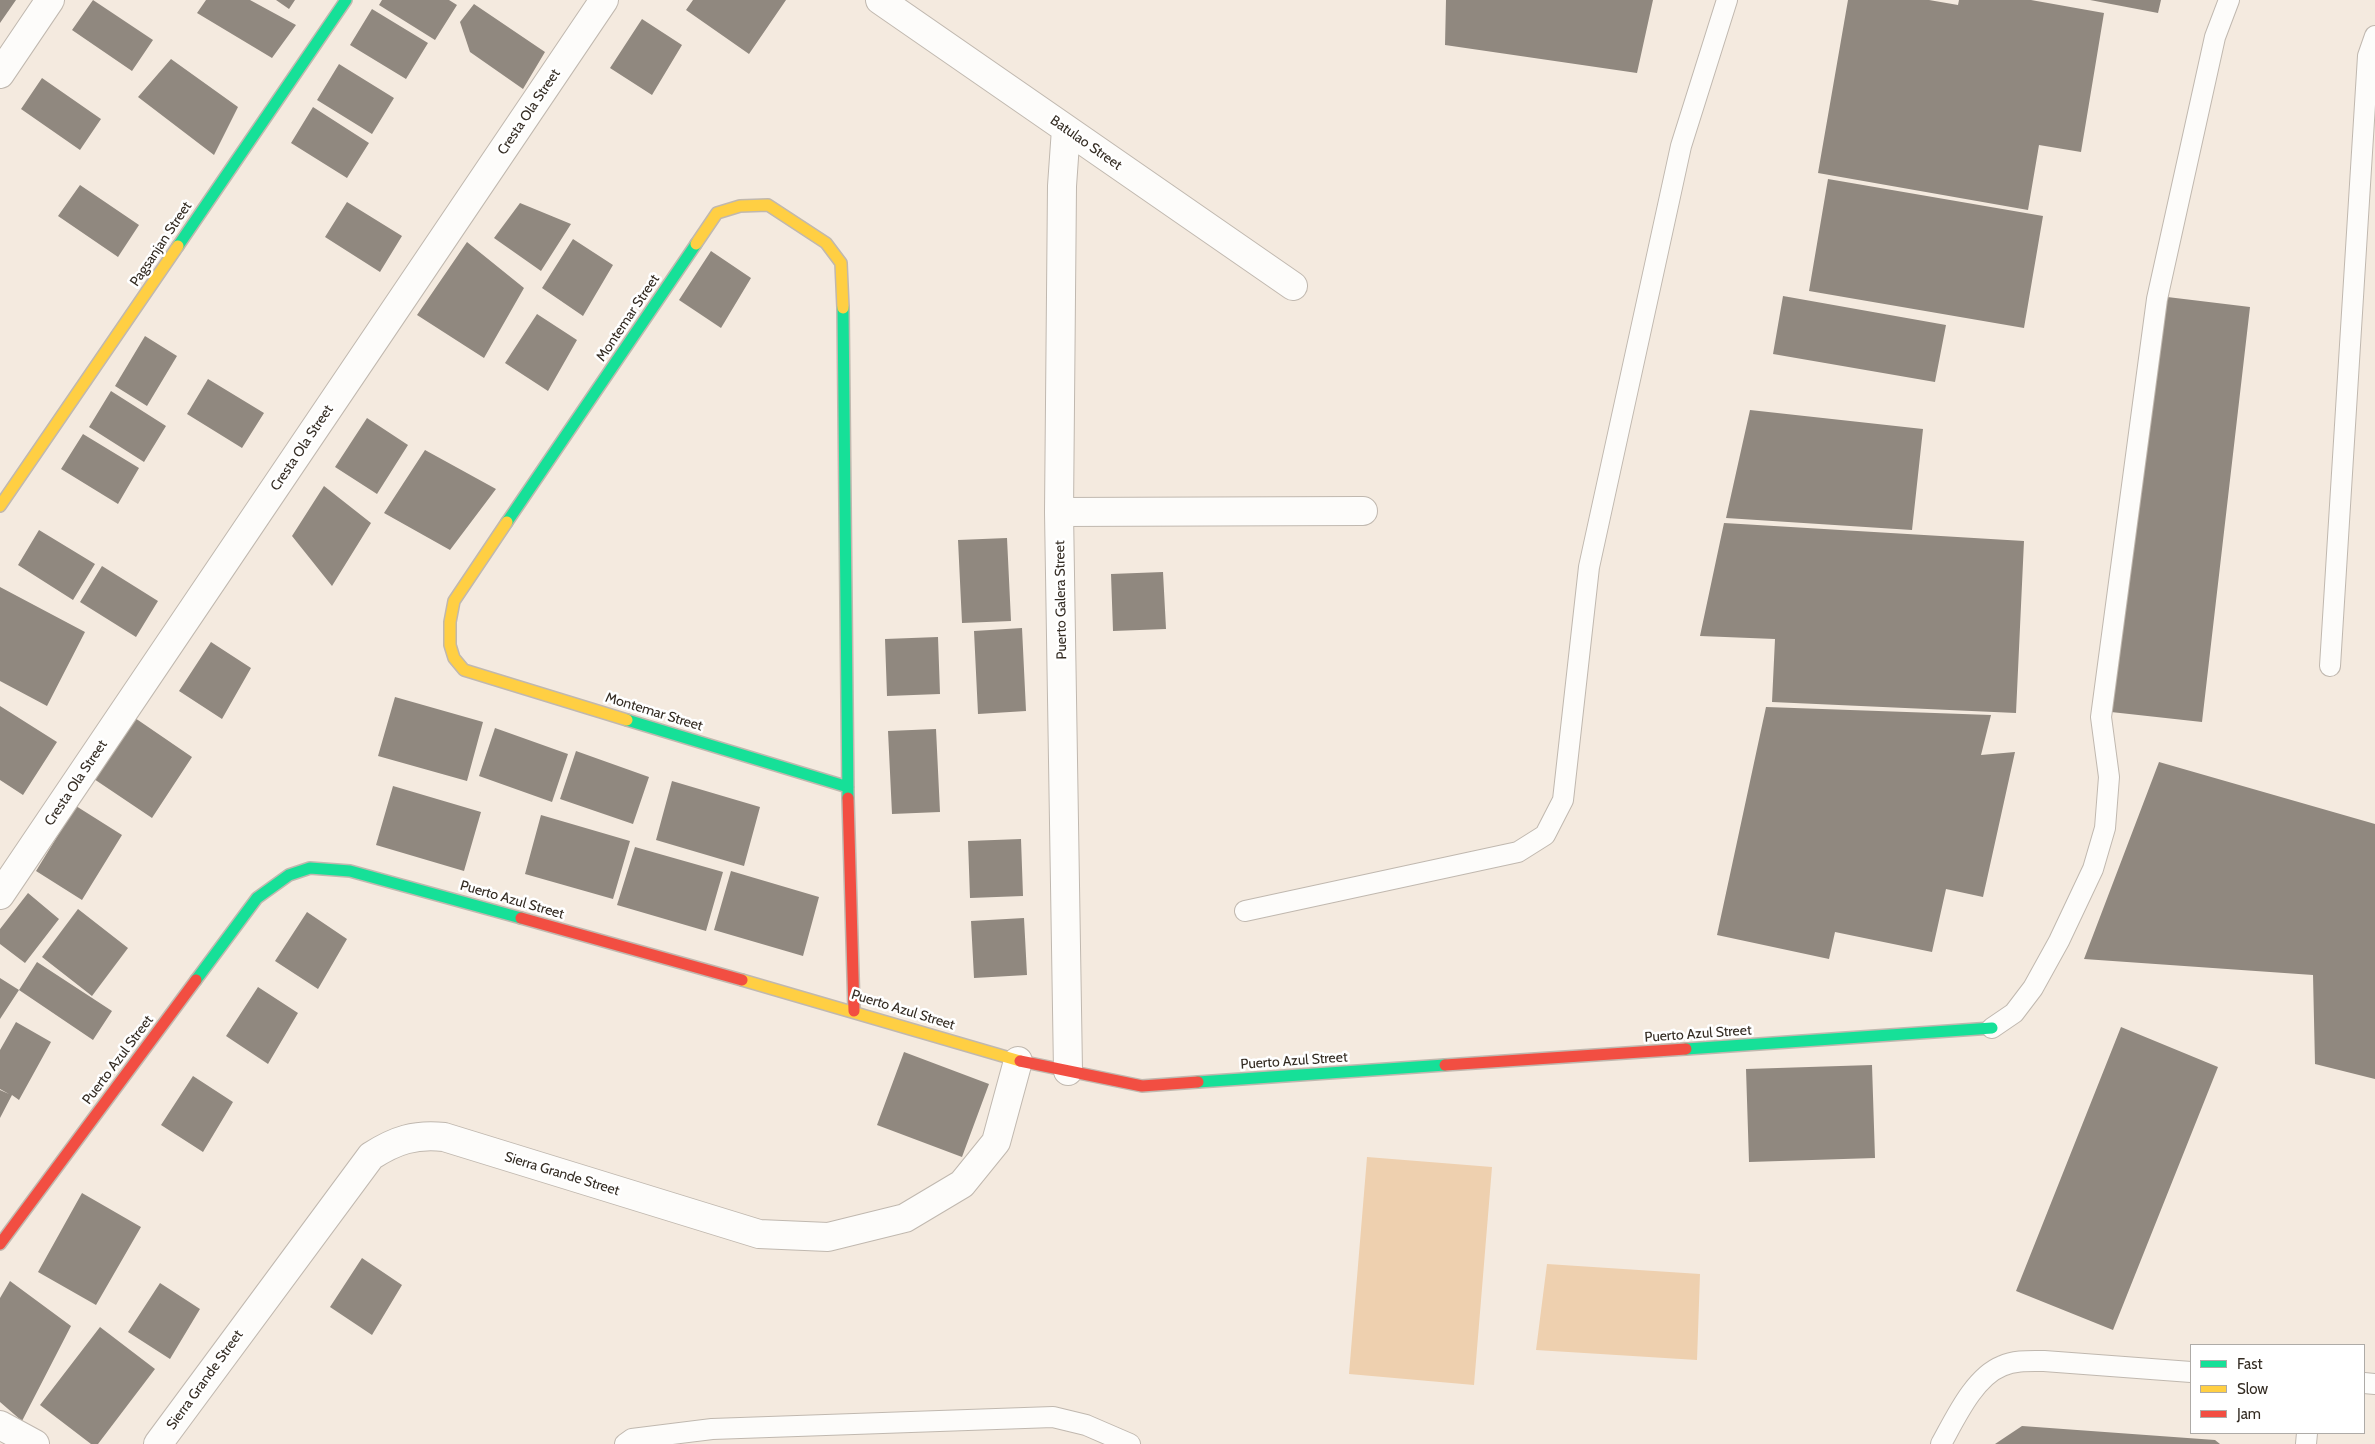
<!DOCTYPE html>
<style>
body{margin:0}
#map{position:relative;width:2375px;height:1444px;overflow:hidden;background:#f4eadf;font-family:Cabin,sans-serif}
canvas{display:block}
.legend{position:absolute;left:2190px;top:1344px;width:175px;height:90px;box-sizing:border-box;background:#fff;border:1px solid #aeaba7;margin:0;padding:6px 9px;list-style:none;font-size:15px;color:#342c23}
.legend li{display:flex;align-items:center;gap:10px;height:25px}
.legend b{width:25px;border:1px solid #aeaba7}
</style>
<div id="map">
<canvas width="2375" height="1444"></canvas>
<ul class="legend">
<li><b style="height:6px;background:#16e098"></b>Fast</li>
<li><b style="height:6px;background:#ffcf43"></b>Slow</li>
<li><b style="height:6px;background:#f24e42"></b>Jam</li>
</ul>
</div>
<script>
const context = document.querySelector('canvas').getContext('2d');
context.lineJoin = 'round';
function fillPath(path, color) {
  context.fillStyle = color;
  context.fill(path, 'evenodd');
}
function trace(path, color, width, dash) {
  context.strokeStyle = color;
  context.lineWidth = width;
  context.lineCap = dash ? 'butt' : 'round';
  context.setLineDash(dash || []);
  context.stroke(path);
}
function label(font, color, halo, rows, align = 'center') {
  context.font = font + ' Cabin,sans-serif';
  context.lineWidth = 5;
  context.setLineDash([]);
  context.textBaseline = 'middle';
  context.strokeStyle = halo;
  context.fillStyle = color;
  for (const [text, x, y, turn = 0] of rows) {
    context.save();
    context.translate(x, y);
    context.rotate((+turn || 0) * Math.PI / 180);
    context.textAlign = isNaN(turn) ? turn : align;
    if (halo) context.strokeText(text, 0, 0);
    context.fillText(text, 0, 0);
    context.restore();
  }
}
const green = new Path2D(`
 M1367,1157L1492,1167L1474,1385L1349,1374Z
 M1547,1264L1700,1274L1697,1360L1536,1350Z`);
const building = new Path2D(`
 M0,0H16L0,23Z
 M93,0L153,40L132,71L72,30Z
 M206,0H250L296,25L272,58L197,13Z
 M276,0H295L289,9Z
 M382,0H449L457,5L435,40L379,5Z
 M693,0H786L749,54L686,10Z
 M1446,0H1653L1637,73L1445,45Z
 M1848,0H1929L1958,5L1959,0H2031L2104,13L2081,152L2039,145L2028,210L1818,173Z
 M2090,0H2161L2158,13Z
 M474,4L545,52L523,89L470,52L460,22Z
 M372,9L428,43L406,79L350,45Z
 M642,19L682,45L652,95L610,68Z
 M171,59L238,107L214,155L138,97Z
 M339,64L394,98L372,134L317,100Z
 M42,78L101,119L80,150L21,109Z
 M313,107L369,143L347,178L291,143Z
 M1828,179L2043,216L2024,328L1809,291Z
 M80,185L139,225L118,257L58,216Z
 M347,202L402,236L380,272L325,237Z
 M520,203L571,224L541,271L494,238Z
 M573,239L613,265L583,316L542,288Z
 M467,242L524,288L484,358L417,315Z
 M711,251L751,278L721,328L679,300Z
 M1783,296L1946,325L1935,382L1773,354Z
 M2159,296L2250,307L2202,722L2111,712Z
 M537,314L577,340L548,391L505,363Z
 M145,336L177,356L147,406L115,386Z
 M208,379L264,413L242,448L187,414Z
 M111,391L166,426L144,462L89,427Z
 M1750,410L1923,429L1912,530L1726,518Z
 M367,418L408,445L377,494L335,467Z
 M83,434L139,468L118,504L61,469Z
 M425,450L496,489L450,550L384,513Z
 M324,486L371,523L332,586L292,536Z
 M1724,523L2024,541L2016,713L1772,702L1775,639L1700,636Z
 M39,530L95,564L73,600L18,565Z
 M1007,538L1011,621L962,623L958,540Z
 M102,566L158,601L136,637L80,602Z
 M1163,572L1166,629L1113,631L1111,574Z
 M0,587L85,632L47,706L0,681Z
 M1022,628L1026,711L978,714L974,631Z
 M938,637L940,694L887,696L885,639Z
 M211,642L251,668L222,719L179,691Z
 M395,697L483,722L467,781L378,756Z
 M0,706L57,742L23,795L0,780Z
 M1766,707L1991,715L1981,755L2015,752L1983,897L1946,889L1932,952L1835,932L1829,959L1717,935Z
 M135,718L192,757L152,818L94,779Z
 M495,728L568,754L552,802L479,776Z
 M936,729L940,812L892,814L888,731Z
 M576,751L649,777L633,824L560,799Z
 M2159,762L2375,824V1079L2315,1064L2313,975L2084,959Z
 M672,781L760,807L744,866L656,840Z
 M393,786L481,812L464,871L376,845Z
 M76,806L122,835L82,900L36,871Z
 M541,815L630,841L613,899L525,874Z
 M1021,839L1023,896L970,898L968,841Z
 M635,847L723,872L706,931L617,905Z
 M731,871L819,897L803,956L714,930Z
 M28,893L59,919L25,963L0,944V929Z
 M78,909L128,948L92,996L42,957Z
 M307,912L347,939L318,989L275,961Z
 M1024,918L1027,975L974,978L971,921Z
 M37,962L112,1011L93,1040L19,990Z
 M0,978L19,990L0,1019Z
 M258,987L298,1013L268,1064L226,1036Z
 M16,1022L51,1042L19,1100L12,1095L0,1118V1090L9,1094L0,1089V1050Z
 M2121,1027L2218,1067L2113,1330L2016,1291Z
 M904,1052L989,1084L962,1157L877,1125Z
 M1872,1065L1875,1158L1749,1162L1746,1069Z
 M193,1076L233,1102L203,1152L161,1125Z
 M82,1193L141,1227L96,1305L38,1272Z
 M362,1258L402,1285L372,1335L330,1307Z
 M10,1281L71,1326L22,1421L0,1402V1298Z
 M160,1283L200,1309L170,1359L128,1332Z
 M100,1327L155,1369L98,1444H91L40,1405Z
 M2022,1426L2215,1440L2220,1444H1995Z`);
const lane = new Path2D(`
 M2330,666L2368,56L2375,36
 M1245,911L1518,852L1545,835L1563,800L1589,567L1681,146L1727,0
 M1992,1028L2014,1013L2033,988L2059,941L2093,869L2105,828L2109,777L2101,717L2157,299L2215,37L2229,0
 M2364,1383L2375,1384
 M625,1444L632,1439L712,1429L1053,1417L1086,1425L1130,1444
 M1941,1444C1955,1419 1974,1377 2002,1366C2015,1360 2030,1361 2044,1361L2191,1372
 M2306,1444L2307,1433`);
const street = new Path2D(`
 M880,0L1293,286
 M0,74L50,0
 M1066,129L1062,186L1059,512L1068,1071
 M1059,512L1363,511
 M0,895L604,0
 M0,1425L35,1444
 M158,1444L371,1156C396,1140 415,1134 444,1137L759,1234L828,1237L905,1218L962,1184L996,1142L1018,1061`);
const fast = new Path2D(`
 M178,246L346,0
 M843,308L848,798
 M507,522L696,244
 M627,720L848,787
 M196,980L257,898L289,875L310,868L350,871L521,918
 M1686,1049L1992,1028
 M1198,1082L1445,1065`);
const slow = new Path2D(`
 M696,244L717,213L740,206L768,205L826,243L841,263L843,308
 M0,506L178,246
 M507,522L454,601L450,622V645L454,658L464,670L627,720
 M742,980L1020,1061`);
const jam = new Path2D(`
 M848,798L854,1011
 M521,918L742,980
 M1020,1061L1142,1086L1198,1082
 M1445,1065L1686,1049
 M0,1244L196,980`);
const streetNames = [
 ["Cresta Ola Street",529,112,-56],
 ["Batulao Street",1086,143,35],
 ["Pagsanjan Street",161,244,-56],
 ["Montemar Street",628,318,-56],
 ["Cresta Ola Street",302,448,-56],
 ["Puerto Galera Street",1061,600,-91],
 ["Montemar Street",654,712,17],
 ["Cresta Ola Street",76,783,-56],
 ["Puerto Azul Street",512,900,16],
 ["Puerto Azul Street",903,1010,17],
 ["Puerto Azul Street",1698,1034,-4],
 ["Puerto Azul Street",118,1060,-53],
 ["Puerto Azul Street",1294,1061,-4],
 ["Sierra Grande Street",562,1174,17],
 ["Sierra Grande Street",205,1380,-54]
];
fillPath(green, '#eed0af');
fillPath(building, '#90887f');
trace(lane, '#c0b8af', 22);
trace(street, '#c0b8af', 30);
trace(fast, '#c0b8af', 14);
trace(slow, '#c0b8af', 14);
trace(jam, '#c0b8af', 14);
trace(lane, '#fdfcfa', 20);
trace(street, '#fdfcfa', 28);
trace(fast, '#16e098', 11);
trace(slow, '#ffcf43', 11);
trace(jam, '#f24e42', 11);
label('14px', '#342c23', '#fff', streetNames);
</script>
